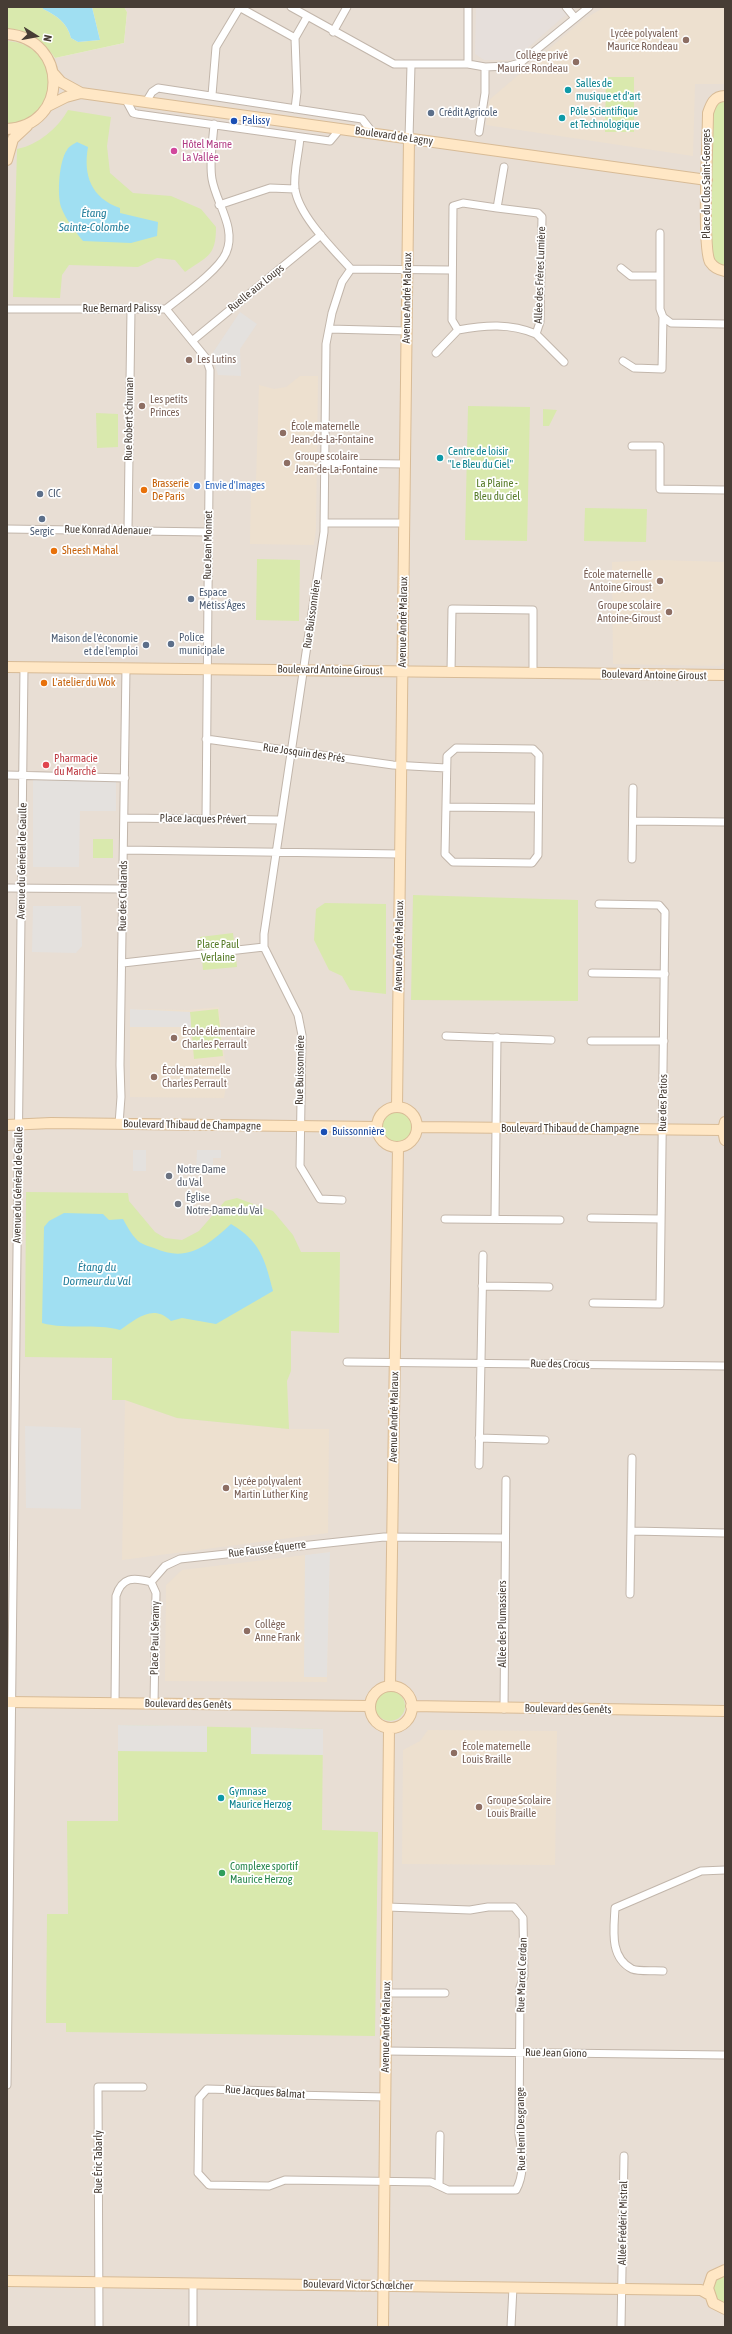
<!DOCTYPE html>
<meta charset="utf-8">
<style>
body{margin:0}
#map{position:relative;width:732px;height:2334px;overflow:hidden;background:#f4ede6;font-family:"Asap Condensed",sans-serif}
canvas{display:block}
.frame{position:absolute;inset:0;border:8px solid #473d35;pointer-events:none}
.north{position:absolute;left:16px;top:16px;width:40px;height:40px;-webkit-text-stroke:3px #fff;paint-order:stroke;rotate:101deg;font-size:11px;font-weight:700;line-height:16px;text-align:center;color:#473d35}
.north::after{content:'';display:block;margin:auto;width:14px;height:18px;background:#473d35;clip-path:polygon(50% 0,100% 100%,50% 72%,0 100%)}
</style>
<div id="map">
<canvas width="732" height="2334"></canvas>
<div class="frame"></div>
<div class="north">N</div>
</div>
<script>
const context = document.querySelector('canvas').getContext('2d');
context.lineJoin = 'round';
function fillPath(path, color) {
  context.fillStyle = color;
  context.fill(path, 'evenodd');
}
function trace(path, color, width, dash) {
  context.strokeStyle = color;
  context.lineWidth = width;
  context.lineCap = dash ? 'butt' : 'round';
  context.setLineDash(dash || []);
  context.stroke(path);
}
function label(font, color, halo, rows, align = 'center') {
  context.font = font + ' "Asap Condensed",sans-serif';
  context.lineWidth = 3.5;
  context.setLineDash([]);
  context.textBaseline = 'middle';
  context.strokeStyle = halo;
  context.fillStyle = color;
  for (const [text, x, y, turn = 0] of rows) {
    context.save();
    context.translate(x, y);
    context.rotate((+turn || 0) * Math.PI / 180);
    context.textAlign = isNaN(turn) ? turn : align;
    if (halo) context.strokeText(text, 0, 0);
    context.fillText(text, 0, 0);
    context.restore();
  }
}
const residential = new Path2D(`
 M124,7H725V2327H7V29H19L33,36L46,46L55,58L124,43L127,12Z`);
const industrial = new Path2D(`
 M476,7H578L562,18L514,60H484L475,54Z`);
const education = new Path2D(`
 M605,7H725V84H695L693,156L486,125L489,100L584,19Z
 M300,376H318L316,529L314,545L250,544L251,482H256L259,385L274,389L286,387Z
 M659,560L725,562V661L720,666L613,664L612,562Z
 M219,1007L227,1079L224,1098L130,1097V1009L190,1010Z
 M125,1400L177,1418L289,1429H329L328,1533L122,1560Z
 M330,1552L327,1682L165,1681L166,1585L182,1570Z
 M428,1730L557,1731L555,1865L402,1864L403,1750L420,1741Z`);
const green = new Path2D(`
 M7,7H43V9C57,16 67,22 71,38L78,42L100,40L92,7H124L127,12L124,43L55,58C43,41 29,29 7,29Z
 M7,41C60,44 65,116 7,125Z
 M606,77H634V132H605Z
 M722,99H725V268C715,263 713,258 710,247L712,114L715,106Z
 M68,110L111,117L107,146L110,173L133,193L171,196L201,209L216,227C216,257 207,256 185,272L175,260L157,258L138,267L69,265L62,275L60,298L13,297L17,149C38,145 58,128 68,110Z
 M468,406L530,407L527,541L465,540Z
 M543,409L557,410L549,426H543Z
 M96,413L118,414V447L97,448Z
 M585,508L647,509L646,542L584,541Z
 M257,559L300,560L299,621L256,620Z
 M93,839H113V858H93Z
 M413,895L578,900V1001L411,1000Z
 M325,903L386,904V994L350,990L342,976L329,970L314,940L316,909Z
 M233,933L237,967L203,970L200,937Z
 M218,1009L223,1056L194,1059L190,1012Z
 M382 1127a15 15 0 1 1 30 0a15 15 0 1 1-30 0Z
 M26,1192L128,1193L129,1201L155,1232L165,1238L182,1240L199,1231L225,1201L237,1198L273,1211L293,1235L301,1252H340L339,1333L291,1331V1371L287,1381L289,1429L177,1418L125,1400H112V1358L25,1357Z
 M375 1706a15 15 0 1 1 30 0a15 15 0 1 1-30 0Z
 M118,1725L323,1729L322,1830L378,1832L375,2036L66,2032V2023H46L47,1914H68L67,1821H118Z
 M725,2275V2305L714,2296C713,2285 714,2280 725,2275Z`);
const parking = new Path2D(`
 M240,312L257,324L240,349L241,376L218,375L212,354Z
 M33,780L116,782V811H80L79,867H33Z
 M33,906H81L82,946L76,953L32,952Z
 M130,1009L190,1012L191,1027H130Z
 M133,1150H146V1171H133Z
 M197,1150H221V1158H213V1172H196Z
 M25,1426L81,1428V1509L26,1508Z
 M330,1552L327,1677H304L305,1555Z
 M118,1725L207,1726V1752L118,1751Z
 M251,1727L323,1729V1755L251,1754Z`);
const water = new Path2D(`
 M43,7H92L100,40L78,42L71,38C67,22 57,16 43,9Z
 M77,142L88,147C83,175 91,198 120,208V213L158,222L157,236L131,243L83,241C75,231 66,220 61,207C57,194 59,161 67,150C69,146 74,144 77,142Z
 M64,1213L103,1214L109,1220L123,1219C127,1226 131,1234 137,1240C141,1244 148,1246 154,1248C187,1263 207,1246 231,1224C260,1241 265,1259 273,1291L216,1324L182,1318L171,1321C153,1303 136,1319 120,1330C95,1323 68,1330 42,1323L44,1227L49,1221Z`);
const street = new Path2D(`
 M239,7L295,38
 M291,7L394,64H468L485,67L509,66L520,63L589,7
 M566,7L575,18
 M333,32L347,7
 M468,64V7
 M212,95L216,47L240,7
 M126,100L133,113L137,114L330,141L340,129
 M146,102L152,92L158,88L362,119L373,133
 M295,109L297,92L295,38L307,17
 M479,132L485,93V67
 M300,137C299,153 293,173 295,189C299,216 333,249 351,269
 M409,138L411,65
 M219,205L270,188L295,189
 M497,208L463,203L453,206L452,320L458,330C485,325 510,323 536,334L540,322L542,217L538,213L497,208L504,167
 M660,233V309L663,317L671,323L725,324
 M621,268L631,276H660
 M351,269L451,270
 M7,309H166C182,296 219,270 226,253C237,228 216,203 212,179C209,162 213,141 214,124
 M166,309L206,358L210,370L206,819
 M329,329L407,331
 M536,334L564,362
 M192,341L321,235
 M436,353L458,330
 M623,361L634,368L662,369L663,317
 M632,446H660V489L725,490
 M325,463L405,464
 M324,523H404
 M7,529L208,532
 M128,529L131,309
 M451,672L452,609L533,610V673
 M206,739L393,765L446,768
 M456,748L533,749L539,755L538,855L532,863L453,862L445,854L447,756Z
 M7,775L125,778
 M446,807L538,808
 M125,818L280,820
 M633,821L725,822
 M124,850L400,854
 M632,859L633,788
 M7,888L124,889
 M123,963L264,947
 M592,973L665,974
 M446,1036L551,1040
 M591,1041H664
 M119,1124L121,1097L120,1065L126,668
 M342,1200L320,1199L300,1166L302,1035L298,1015L264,947V934L324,532L326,344L332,313L342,282L351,269
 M591,1218L661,1219
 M445,1219L560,1220
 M495,1219L497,1037
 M482,1286L549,1287
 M593,1303L660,1304L665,912L659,905L599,904
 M347,1362L725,1366
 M479,1438L545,1440
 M479,1465L483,1255
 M632,1531L725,1533
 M151,1582L165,1566L180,1559L384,1537L504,1538
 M630,1594L632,1458
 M115,1703L116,1596C122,1577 133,1577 151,1582L156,1593L154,1703
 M504,1709L506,1480
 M663,1971C655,1970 640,1972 632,1969C609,1957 614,1929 615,1908L701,1871L725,1870
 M387,1993H445
 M386,2051L725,2055
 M7,2085L24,668
 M386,2097L291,2095L275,2091L207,2089L199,2098L198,2173L209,2185L269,2186L285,2180L431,2182L448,2190H516C525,2174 523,2153 519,2135L520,1987L524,1976L523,1918L514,1907H488L470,1910L387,1907
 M439,2185L440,2135
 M193,2283V2327
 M99,2327L98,2087H143
 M511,2327L513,2287
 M621,2327L624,2156`);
const secondary = new Path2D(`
 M7,34C69,39 69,126 7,129
 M54,74L61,82L81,93L707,180
 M725,96C714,96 711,104 708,113C708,137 702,248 710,262C714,268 719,270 725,271
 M48,106L66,97L81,93
 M7,160L13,139L27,126
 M7,667L725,675
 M397,1106L409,138
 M377 1127a20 20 0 1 1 40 0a20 20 0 1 1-40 0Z
 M725,1122L723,1130L725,1140
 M7,1125L51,1123L376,1127
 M418,1127L723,1130
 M390,1686L398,1147
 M370 1707a21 21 0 1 1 42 0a21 21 0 1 1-42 0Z
 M7,1702L370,1706
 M411,1706L725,1711
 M725,2270L712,2276L708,2288L713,2303L725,2309
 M7,2281L701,2290L708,2294
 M383,2327L389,1728`);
const markers = [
 [686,40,4,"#8d6e63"],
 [576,62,4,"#8d6e63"],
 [568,90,4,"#0f9aa8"],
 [431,113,4,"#5c6f8a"],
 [562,118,4,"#0f9aa8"],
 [234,121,4,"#1a4fb4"],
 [174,151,4,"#d1479c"],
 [189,360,4,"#8d6e63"],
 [142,406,4,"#8d6e63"],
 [283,433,4,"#8d6e63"],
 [440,458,4,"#0f9aa8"],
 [287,463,4,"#8d6e63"],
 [197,486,4,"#3f7fe0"],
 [144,490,4,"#e8710a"],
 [40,494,4,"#5c6f8a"],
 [42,519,4,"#5c6f8a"],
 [54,551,4,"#e8710a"],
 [660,581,4,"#8d6e63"],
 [191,599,4,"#5c6f8a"],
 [669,612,4,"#8d6e63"],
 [171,644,4,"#5c6f8a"],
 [146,645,4,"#5c6f8a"],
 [44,683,4,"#e8710a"],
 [46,765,4,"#e0444e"],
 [174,1038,4,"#8d6e63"],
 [154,1077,4,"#8d6e63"],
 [324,1132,4,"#1a4fb4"],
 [169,1176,4,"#6b7280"],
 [178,1204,4,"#6b7280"],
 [226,1488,4,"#8d6e63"],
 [247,1631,4,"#8d6e63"],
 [454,1753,4,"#8d6e63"],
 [221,1798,4,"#0f9aa8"],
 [479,1807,4,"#8d6e63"],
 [222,1873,4,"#2e9e5b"]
];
const educationNames = [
 ["Lycée polyvalent",678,34,"right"],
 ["Maurice Rondeau",678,47,"right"],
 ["Collège privé",568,56,"right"],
 ["Maurice Rondeau",568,69,"right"],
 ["Les Lutins",197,360],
 ["Les petits",150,400],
 ["Princes",150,413],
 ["École maternelle",291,427],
 ["Jean-de-La-Fontaine",291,440],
 ["Groupe scolaire",295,457],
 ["Jean-de-La-Fontaine",295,470],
 ["École maternelle",652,575,"right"],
 ["Antoine Giroust",652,588,"right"],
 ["Groupe scolaire",661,606,"right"],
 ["Antoine-Giroust",661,619,"right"],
 ["École élémentaire",182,1032],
 ["Charles Perrault",182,1045],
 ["École maternelle",162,1071],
 ["Charles Perrault",162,1084],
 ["Lycée polyvalent",234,1482],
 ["Martin Luther King",234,1495],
 ["Collège",255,1625],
 ["Anne Frank",255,1638],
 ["École maternelle",462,1747],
 ["Louis Braille",462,1760],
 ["Groupe Scolaire",487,1801],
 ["Louis Braille",487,1814]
];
const cultureNames = [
 ["Salles de",576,84],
 ["musique et d'art",576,97],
 ["Pôle Scientifique",570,112],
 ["et Technologique",570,125],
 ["Centre de loisir",448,452],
 ["\"Le Bleu du Ciel\"",448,465],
 ["Gymnase",229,1792],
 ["Maurice Herzog",229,1805]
];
const serviceNames = [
 ["Crédit Agricole",439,113],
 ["CIC",48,494],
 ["Sergic",42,532,"center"],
 ["Espace",199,593],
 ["Métiss'Âges",199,606],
 ["Police",179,638],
 ["municipale",179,651],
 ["Maison de l'économie",138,639,"right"],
 ["et de l'emploi",138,652,"right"]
];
const transitNames = [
 ["Palissy",242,121],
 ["Buissonnière",332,1132]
];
const streetNames = [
 ["Boulevard de Lagny",394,136,8],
 ["Place du Clos Saint-Georges",707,184,-90],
 ["Allée des Frères Lumière",540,275,-88],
 ["Ruelle aux Loups",256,288,-39],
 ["Avenue André Malraux",407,298,-89],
 ["Rue Bernard Palissy",122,309],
 ["Rue Robert Schuman",129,419,-89],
 ["Rue Konrad Adenauer",108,530,1],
 ["Rue Jean Monnet",208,545,-89],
 ["Rue Buissonnière",312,614,-82],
 ["Avenue André Malraux",403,622,-89],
 ["Boulevard Antoine Giroust",330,670,1],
 ["Boulevard Antoine Giroust",654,675,1],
 ["Rue Josquin des Prés",304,753,8],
 ["Place Jacques Prévert",203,819,1],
 ["Avenue du Général de Gaulle",22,861,-89],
 ["Rue des Chalands",123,896,-89],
 ["Avenue André Malraux",399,946,-89],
 ["Rue Buissonnière",300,1070,-89],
 ["Rue des Patios",663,1103,-89],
 ["Boulevard Thibaud de Champagne",192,1125,1],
 ["Boulevard Thibaud de Champagne",570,1129],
 ["Avenue du Général de Gaulle",18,1185,-89],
 ["Rue des Crocus",560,1364,1],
 ["Avenue André Malraux",394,1417,-89],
 ["Rue Fausse Équerre",267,1549,-7],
 ["Allée des Plumassiers",503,1624,-90],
 ["Place Paul Séramy",155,1638,-89],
 ["Boulevard des Genêts",188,1704,1],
 ["Boulevard des Genêts",568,1709,1],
 ["Rue Marcel Cerdan",522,1975,-88],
 ["Avenue André Malraux",386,2027,-89],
 ["Rue Jean Giono",556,2053,1],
 ["Rue Jacques Balmat",265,2092,4],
 ["Rue Henri Desgrange",521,2129,-91],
 ["Rue Éric Tabarly",99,2162,-90],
 ["Allée Frédéric Mistral",623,2223,-89],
 ["Boulevard Victor Schœlcher",358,2285,1]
];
const hotelNames = [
 ["Hôtel Marne",182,145],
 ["La Vallée",182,158]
];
const foodNames = [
 ["Brasserie",152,484],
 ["De Paris",152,497],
 ["Sheesh Mahal",62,551],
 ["L'atelier du Wok",52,683]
];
const parkNames = [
 ["La Plaine -",497,484],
 ["Bleu du ciel",497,497],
 ["Place Paul",218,945],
 ["Verlaine",218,958]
];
const shopNames = [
 ["Envie d'Images",205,486]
];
const healthNames = [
 ["Pharmacie",54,759],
 ["du Marché",54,772]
];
const worshipNames = [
 ["Notre Dame",177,1170],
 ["du Val",177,1183],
 ["Église",186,1198],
 ["Notre-Dame du Val",186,1211]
];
const leisureNames = [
 ["Complexe sportif",230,1867],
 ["Maurice Herzog",230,1880]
];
const waterNames = [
 ["Étang",94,213],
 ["Sainte-Colombe",94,227],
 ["Étang du",97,1267],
 ["Dormeur du Val",97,1281]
];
fillPath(residential, '#e8ded4');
fillPath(industrial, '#e6dfdb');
fillPath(education, '#ede0cf');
fillPath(green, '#d9e9ad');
fillPath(parking, '#e4e1de');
fillPath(water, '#a0dff2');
trace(street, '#c2b6ab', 9);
trace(secondary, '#d8bb96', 12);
trace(street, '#fff', 7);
trace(secondary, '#ffe7c5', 10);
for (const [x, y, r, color] of markers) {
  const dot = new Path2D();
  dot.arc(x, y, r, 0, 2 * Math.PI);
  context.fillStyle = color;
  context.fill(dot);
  trace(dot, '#fff', 1.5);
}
label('11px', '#785e54', '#fff', educationNames, 'left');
label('11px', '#0d838f', '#fff', cultureNames, 'left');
label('11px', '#4e5e75', '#fff', serviceNames, 'left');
label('11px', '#164399', '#fff', transitNames, 'left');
label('11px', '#473d35', '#fff', streetNames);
label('11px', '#b23c85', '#fff', hotelNames, 'left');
label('11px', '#c56008', '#fff', foodNames, 'left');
label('11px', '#557a26', '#fff', parkNames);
label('11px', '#366cbe', '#fff', shopNames, 'left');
label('11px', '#be3a42', '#fff', healthNames, 'left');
label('11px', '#5b616d', '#fff', worshipNames, 'left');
label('11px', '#27864d', '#fff', leisureNames, 'left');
label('italic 12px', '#27809d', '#fff', waterNames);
</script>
